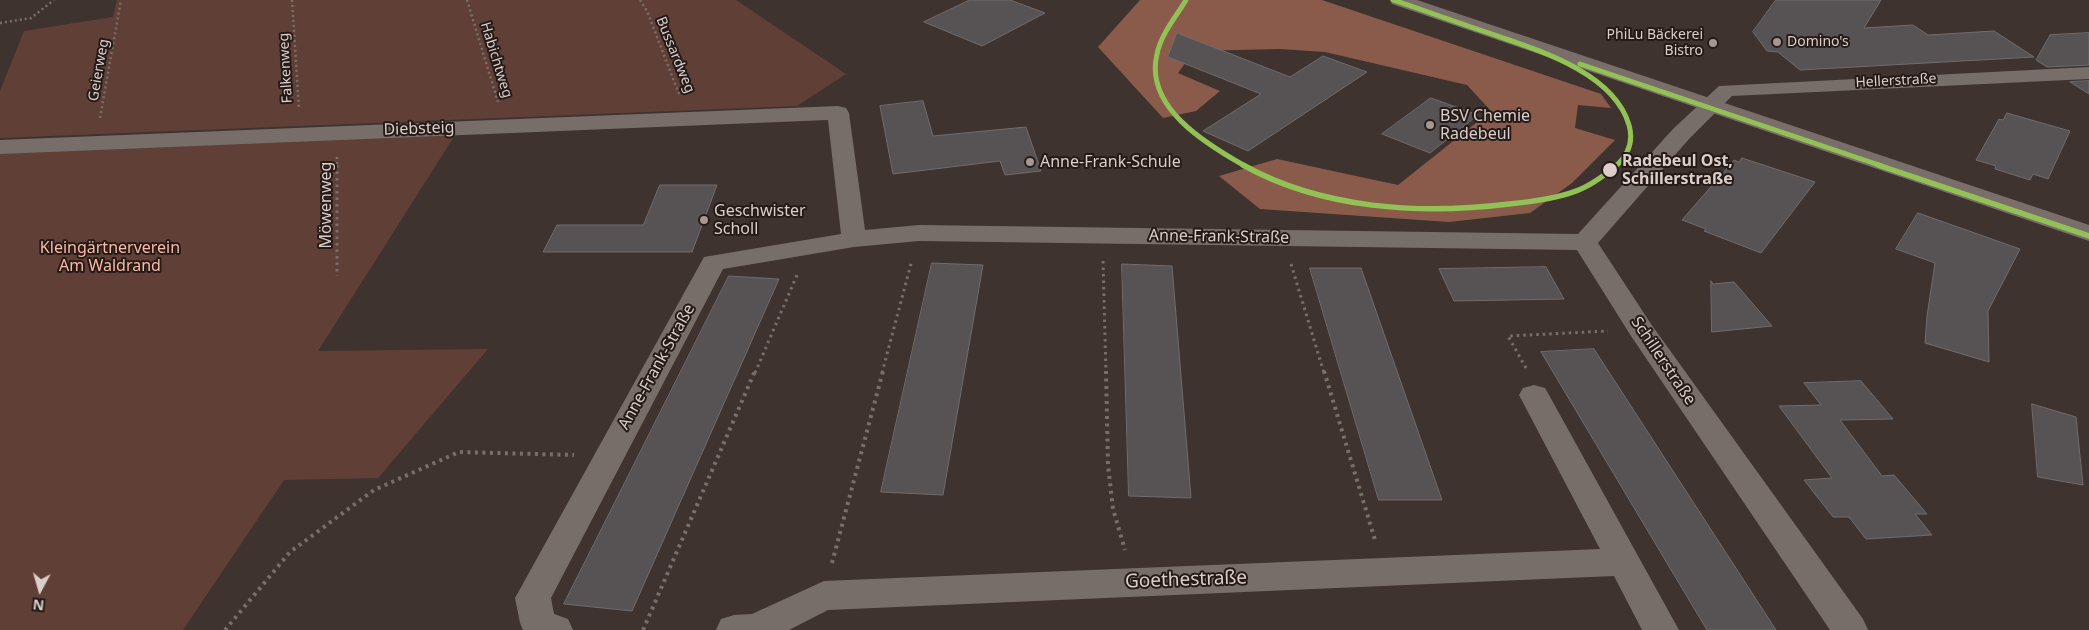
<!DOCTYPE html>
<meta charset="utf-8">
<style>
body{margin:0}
#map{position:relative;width:2089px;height:630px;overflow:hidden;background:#3e332f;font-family:"Noto Sans",sans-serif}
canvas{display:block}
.north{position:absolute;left:15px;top:565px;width:50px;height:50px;-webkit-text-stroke:4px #241a17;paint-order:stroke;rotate:186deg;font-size:14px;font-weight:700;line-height:20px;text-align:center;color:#dccfcb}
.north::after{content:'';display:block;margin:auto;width:18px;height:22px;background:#dccfcb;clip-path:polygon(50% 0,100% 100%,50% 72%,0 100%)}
</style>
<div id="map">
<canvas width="2089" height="630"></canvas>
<div class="north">N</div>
</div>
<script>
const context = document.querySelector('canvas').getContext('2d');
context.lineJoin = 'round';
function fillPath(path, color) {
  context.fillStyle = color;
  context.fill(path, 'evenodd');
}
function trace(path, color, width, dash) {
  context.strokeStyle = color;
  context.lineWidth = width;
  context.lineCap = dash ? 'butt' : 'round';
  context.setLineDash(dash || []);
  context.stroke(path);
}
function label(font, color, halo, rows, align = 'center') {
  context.font = font + ' "Noto Sans",sans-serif';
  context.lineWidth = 4;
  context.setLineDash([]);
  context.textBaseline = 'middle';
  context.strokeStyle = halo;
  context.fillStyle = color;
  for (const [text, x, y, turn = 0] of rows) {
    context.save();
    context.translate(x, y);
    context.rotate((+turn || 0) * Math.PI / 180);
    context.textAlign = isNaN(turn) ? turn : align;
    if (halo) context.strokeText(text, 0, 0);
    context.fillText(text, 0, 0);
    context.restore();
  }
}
const green = new Path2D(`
 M117,0H736L846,74L797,106L0,138V91L24,31L113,17Z
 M457,132L318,351L488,349L378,478L284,480L183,630H0V153Z`);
const forest = new Path2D(`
 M1140,0H1322L1601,94L1611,108L1578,105L1575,128L1615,140L1572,183L1530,213L1449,222L1260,209L1219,176L1277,159L1398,185L1491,111L1467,85L1325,52L1280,49L1194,51L1178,73L1220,91L1196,111L1163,118L1098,47Z`);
const building = new Path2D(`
 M970,0H1010L1045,13L982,46L924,22Z
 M1776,0H1881L1864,28L1913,25L1928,35L1994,31L2034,57L1800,70L1778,52L1767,51L1753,32Z
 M1177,33L1290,77L1323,56L1367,72L1248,151L1203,131L1261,94L1168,57Z
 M2089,33V65L2047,67L2036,60L2050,35Z
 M2089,81V94L2070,82Z
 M1431,98L1478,115L1430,153L1382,134Z
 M923,101L933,136L1026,127L1041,171L1005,175L1000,161L893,174L880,106Z
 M2007,113L2070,131L2048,179L2033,174L2030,180L1995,169L1996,166L1976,160L1999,119L2003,120Z
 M1742,158L1815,182L1761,253L1704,231L1706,229L1682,220L1734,160L1739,162Z
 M660,185H717L692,252H543L557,225H643Z
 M1918,213L2020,249L1988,311L1989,362L1925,343L1927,316L1935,263L1896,249Z
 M932,263L983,265L943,495L881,492Z
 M1122,264L1172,266L1191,498L1129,496Z
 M1546,267L1564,299L1454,301L1439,269Z
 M1310,268H1361L1442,500H1379Z
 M729,276L779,279L632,611L564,604Z
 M1711,281L1713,284L1734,282L1772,326L1712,332Z
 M1594,349L1776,630H1707L1541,352Z
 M1861,381L1893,419L1840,420L1882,476L1894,475L1927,514H1915L1932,535L1866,539L1849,517H1833L1804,480L1832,478L1779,406L1821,405L1804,383Z
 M2032,404L2076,417L2083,485L2038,477Z`);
const pathFar2 = new Path2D(`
 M292,0L299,109
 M467,0L498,102
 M640,0L647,11L679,94
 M0,23L31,18L54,0
 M100,118L121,0
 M337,157V166`);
const pathFar1 = new Path2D(`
 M337,165V276
 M1103,261L1106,373
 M1291,264L1324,373
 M1526,368L1508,336L1608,331
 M755,373L797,275
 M882,373L912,260`);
const path = new Path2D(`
 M1106,371L1108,465L1113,509L1125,550
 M1324,371L1375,540
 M832,563L883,371
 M225,630L290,552L374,490L459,452L574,455
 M643,630L755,371`);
const minor = new Path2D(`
 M2089,67V79L1732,96L1689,139L1598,243L1651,324L1863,619L1868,630H1830L1631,336L1577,250L919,241L854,247L723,269L551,598L554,614L568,619L573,630H523L520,623L515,598L704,257L841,234L828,120L0,154V140L838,106L846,108L849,113L865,230L919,225L1578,234L1673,129L1719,86Z
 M1534,385L1545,388L1549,395L1679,630H1642L1614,576L828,610L789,630H716L721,619L734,615L752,614L824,581L1600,549L1519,395L1523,388Z`);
const major = new Path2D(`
 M1390,0H1417L2089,225V241L1392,4Z`);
const tram1Far1 = new Path2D(`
 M1186,0C1176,17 1161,34 1157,54C1144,107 1206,144 1245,166
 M1393,0C1423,10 1453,21 1483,31C1531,48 1613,70 1629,125C1634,142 1628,155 1616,166
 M1580,64L1882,166`);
const tram1 = new Path2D(`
 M1243,165C1322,209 1420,215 1509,204C1530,202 1555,199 1576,191C1590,186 1605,175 1617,165
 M1878,165L2089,236`);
const markers = [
 [1777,42,5,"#a59894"],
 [1713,43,5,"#a59894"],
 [1430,125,5,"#a59894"],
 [1030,162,5,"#a59894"],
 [1610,170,8,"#dccfcb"],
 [704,220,5,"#a59894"]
];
const farPoinames = [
 ["PhiLu Bäckerei",1703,35],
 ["Bistro",1703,51],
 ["Domino's",1787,42,"left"]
];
const farStreetnames = [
 ["Bussardweg",675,55,68],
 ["Habichtweg",496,60,73],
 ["Falkenweg",286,68,-93],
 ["Geierweg",99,70,-80],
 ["Hellerstraße",1896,81,-3]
];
const poiNames = [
 ["BSV Chemie",1440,116],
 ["Radebeul",1440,134],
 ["Anne-Frank-Schule",1040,162],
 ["Geschwister",714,211],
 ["Scholl",714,229]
];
const streetNames = [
 ["Diebsteig",419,129,-2],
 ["Möwenweg",326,205,-90],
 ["Anne-Frank-Straße",1219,237,1],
 ["Schillerstraße",1663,361,56],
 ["Anne-Frank-Straße",657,367,-61]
];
const stopNames = [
 ["Radebeul Ost,",1622,161],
 ["Schillerstraße",1622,179]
];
const parkNames = [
 ["Kleingärtnerverein",110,248],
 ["Am Waldrand",110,266]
];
const nearStreetnames = [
 ["Goethestraße",1186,580,-2]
];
fillPath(green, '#604036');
fillPath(forest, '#8a5b4b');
fillPath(building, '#575355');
trace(building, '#706c6e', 1);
trace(pathFar2, '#786f6b', 2.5, [2, 3]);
trace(pathFar1, '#786f6b', 3, [2.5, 4]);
trace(path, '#786f6b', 4, [3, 4.5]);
fillPath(minor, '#776e6a');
fillPath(major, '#7a6e6a');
trace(tram1Far1, '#92c255', 5);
trace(tram1, '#92c255', 5.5);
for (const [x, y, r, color] of markers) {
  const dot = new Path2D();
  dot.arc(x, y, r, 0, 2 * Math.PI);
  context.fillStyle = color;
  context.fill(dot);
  trace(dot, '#241a17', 2);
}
label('14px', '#dccfcb', '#241a17', farPoinames, 'right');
label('14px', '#dccfcb', '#241a17', farStreetnames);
label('16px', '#dccfcb', '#241a17', poiNames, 'left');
label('16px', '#dccfcb', '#241a17', streetNames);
label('bold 16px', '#dccfcb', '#241a17', stopNames, 'left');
label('16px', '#fcb9a3', '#241a17', parkNames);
label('19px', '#dccfcb', '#241a17', nearStreetnames);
</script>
